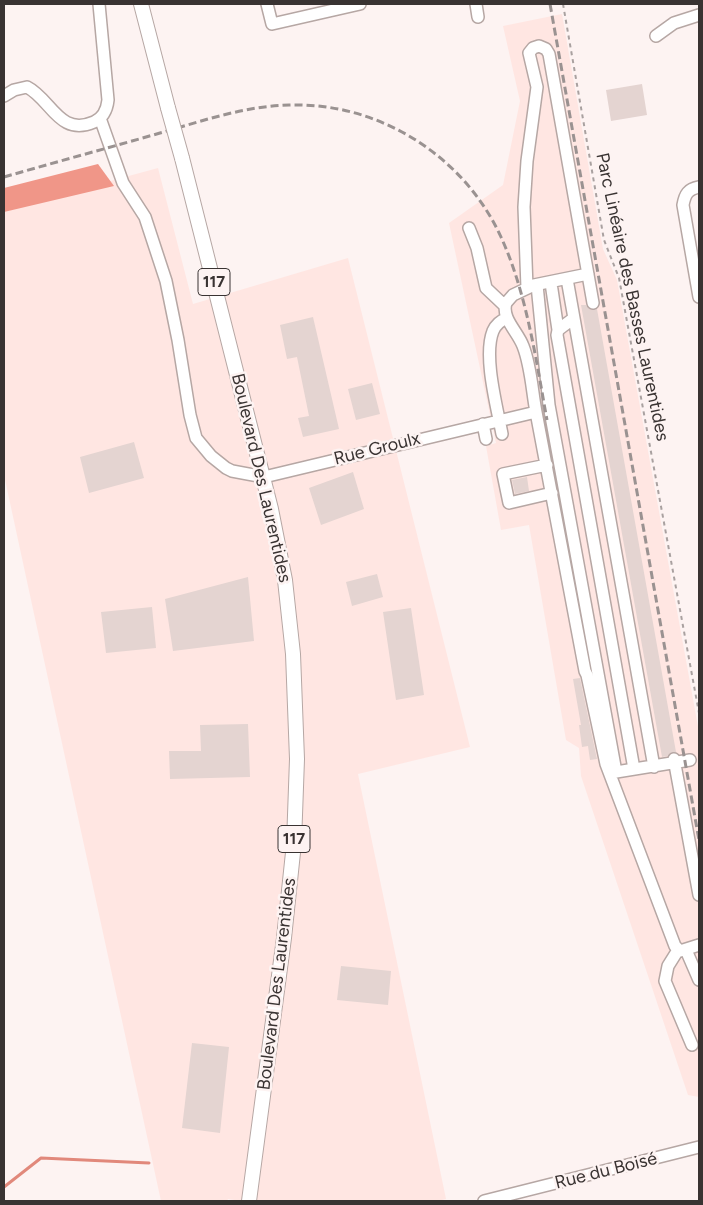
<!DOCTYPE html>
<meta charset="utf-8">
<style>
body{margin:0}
#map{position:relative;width:703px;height:1205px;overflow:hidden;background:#fdf3f2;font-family:Figtree,sans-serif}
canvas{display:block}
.frame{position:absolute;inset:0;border:5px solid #393332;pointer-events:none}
</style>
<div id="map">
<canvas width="703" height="1205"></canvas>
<div class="frame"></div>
</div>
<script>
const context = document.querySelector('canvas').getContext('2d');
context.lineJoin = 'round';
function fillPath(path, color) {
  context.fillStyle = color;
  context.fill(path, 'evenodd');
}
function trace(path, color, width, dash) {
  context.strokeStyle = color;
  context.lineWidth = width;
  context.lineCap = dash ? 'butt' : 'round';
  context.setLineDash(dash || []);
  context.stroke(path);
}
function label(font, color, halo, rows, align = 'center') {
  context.font = font + ' Figtree,sans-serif';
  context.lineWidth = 5;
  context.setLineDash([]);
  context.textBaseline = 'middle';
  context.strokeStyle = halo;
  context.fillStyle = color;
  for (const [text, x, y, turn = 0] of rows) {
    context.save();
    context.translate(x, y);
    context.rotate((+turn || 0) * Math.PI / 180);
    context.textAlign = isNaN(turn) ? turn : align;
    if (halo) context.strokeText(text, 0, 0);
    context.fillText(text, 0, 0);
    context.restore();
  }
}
const built = new Path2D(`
 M562,14L603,249L617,280L699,732V1097L688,1095L581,776L579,748L566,740L529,525L501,530L486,446L496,443L449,223L503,185L520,101L503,26Z
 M158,168L193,304L348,258L470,747L358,774L446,1199L438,1201H241L228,1199L227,1201H161L4,475V210Z`);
const forest = new Path2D(`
 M98,164L114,186L4,212V188Z`);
const stream = new Path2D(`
 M4,1187L41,1158L149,1163`);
const building = new Path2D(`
 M642,84L647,115L611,121L606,90Z
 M581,305H586L591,310L597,309L676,752L667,756L662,757Z
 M313,317L339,429L303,437L298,418L309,416L297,357L287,359L280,325Z
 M372,383L380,414L356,420L348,389Z
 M134,442L144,478L89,493L80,457Z
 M353,472L364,509L321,525L309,488Z
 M527,477L529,491L515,494L512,480Z
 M377,574L383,597L352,606L346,582Z
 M248,577L254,641L173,651L165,599Z
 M152,607L156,648L106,653L101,612Z
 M411,608L424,695L396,700L383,612Z
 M580,678L597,759L590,760L588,746L582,747L579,725H581L573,679Z
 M248,724L250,777L170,779L169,751H201L200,725Z
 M341,966L391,971L388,1005L337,1000Z
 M192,1043L229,1047L220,1133L182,1128Z`);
const path = new Path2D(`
 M563,4L604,240L619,278L699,713`);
const minor = new Path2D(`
 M267,4L272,24L360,4
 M476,4L478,17
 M656,36L674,23L699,15
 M4,96L14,90L27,87C51,99 59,137 94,122C103,118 107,109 108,100L99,4
 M100,118L123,183L145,217L166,281L178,340L190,415L196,438L211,456L226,468L232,471L264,477L536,412L585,671L587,675L606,764L675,946L680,951L699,945
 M699,187C688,189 685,194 683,205L699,297
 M469,228L477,248L486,288L505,306
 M567,279L654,767
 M551,283L558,330
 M537,285L549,405L616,772
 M527,288L524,207L527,161L537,87L529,53L533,48L539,46L546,49L549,54L593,303
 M574,318L558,330L557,335L634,769
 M536,412C532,391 531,366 523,346C518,332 501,318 506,303L513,295L534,285L588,274
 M483,424L486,439
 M502,434C497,407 483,356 493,331C496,324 502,320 507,318
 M547,465L503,474L509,503L552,493
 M674,759L699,895
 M610,773L690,760
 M678,950L668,966L665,981L692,1045
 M686,950L699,980
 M484,1201L699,1147`);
const major = new Path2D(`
 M141,4L168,108
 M182,158L271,509L285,580L293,654L297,759L294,843L284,938L249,1201`);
const rail = new Path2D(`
 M550,4L699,840
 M4,177C56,162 108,148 160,133C202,121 245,106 289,105C379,102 464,156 501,237C527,294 536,360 547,420`);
const majorBridge = new Path2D(`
 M168,108L182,158`);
const shields = [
 [214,282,32],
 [294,839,32]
];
const shieldNames = [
 ["117",214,282],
 ["117",294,839]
];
const streetNames = [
 ["Parc Linéaire des Basses Laurentides",632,297,78],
 ["Rue Groulx",377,449,-14],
 ["Boulevard Des Laurentides",261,478,77],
 ["Boulevard Des Laurentides",277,984,-83],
 ["Rue du Boisé",606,1171,-14]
];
fillPath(built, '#ffe6e2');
fillPath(forest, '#f09688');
trace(stream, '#e1887b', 3);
fillPath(building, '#e4d4d1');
trace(minor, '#b6a7a4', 14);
trace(major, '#b6a7a4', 16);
trace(path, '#a9a1a0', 2, [4, 4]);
trace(minor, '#fff', 11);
trace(major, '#fff', 14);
trace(rail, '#9a9291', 3, [8, 4]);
trace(majorBridge, '#b6a7a4', 16, []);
trace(majorBridge, '#fff', 14);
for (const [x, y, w] of shields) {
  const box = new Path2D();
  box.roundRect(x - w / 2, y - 13.5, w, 27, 4);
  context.fillStyle = '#fdf3f2';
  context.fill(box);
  trace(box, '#393332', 1);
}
label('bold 16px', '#393332', null, shieldNames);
label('18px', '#393332', '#fdf3f2', streetNames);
</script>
